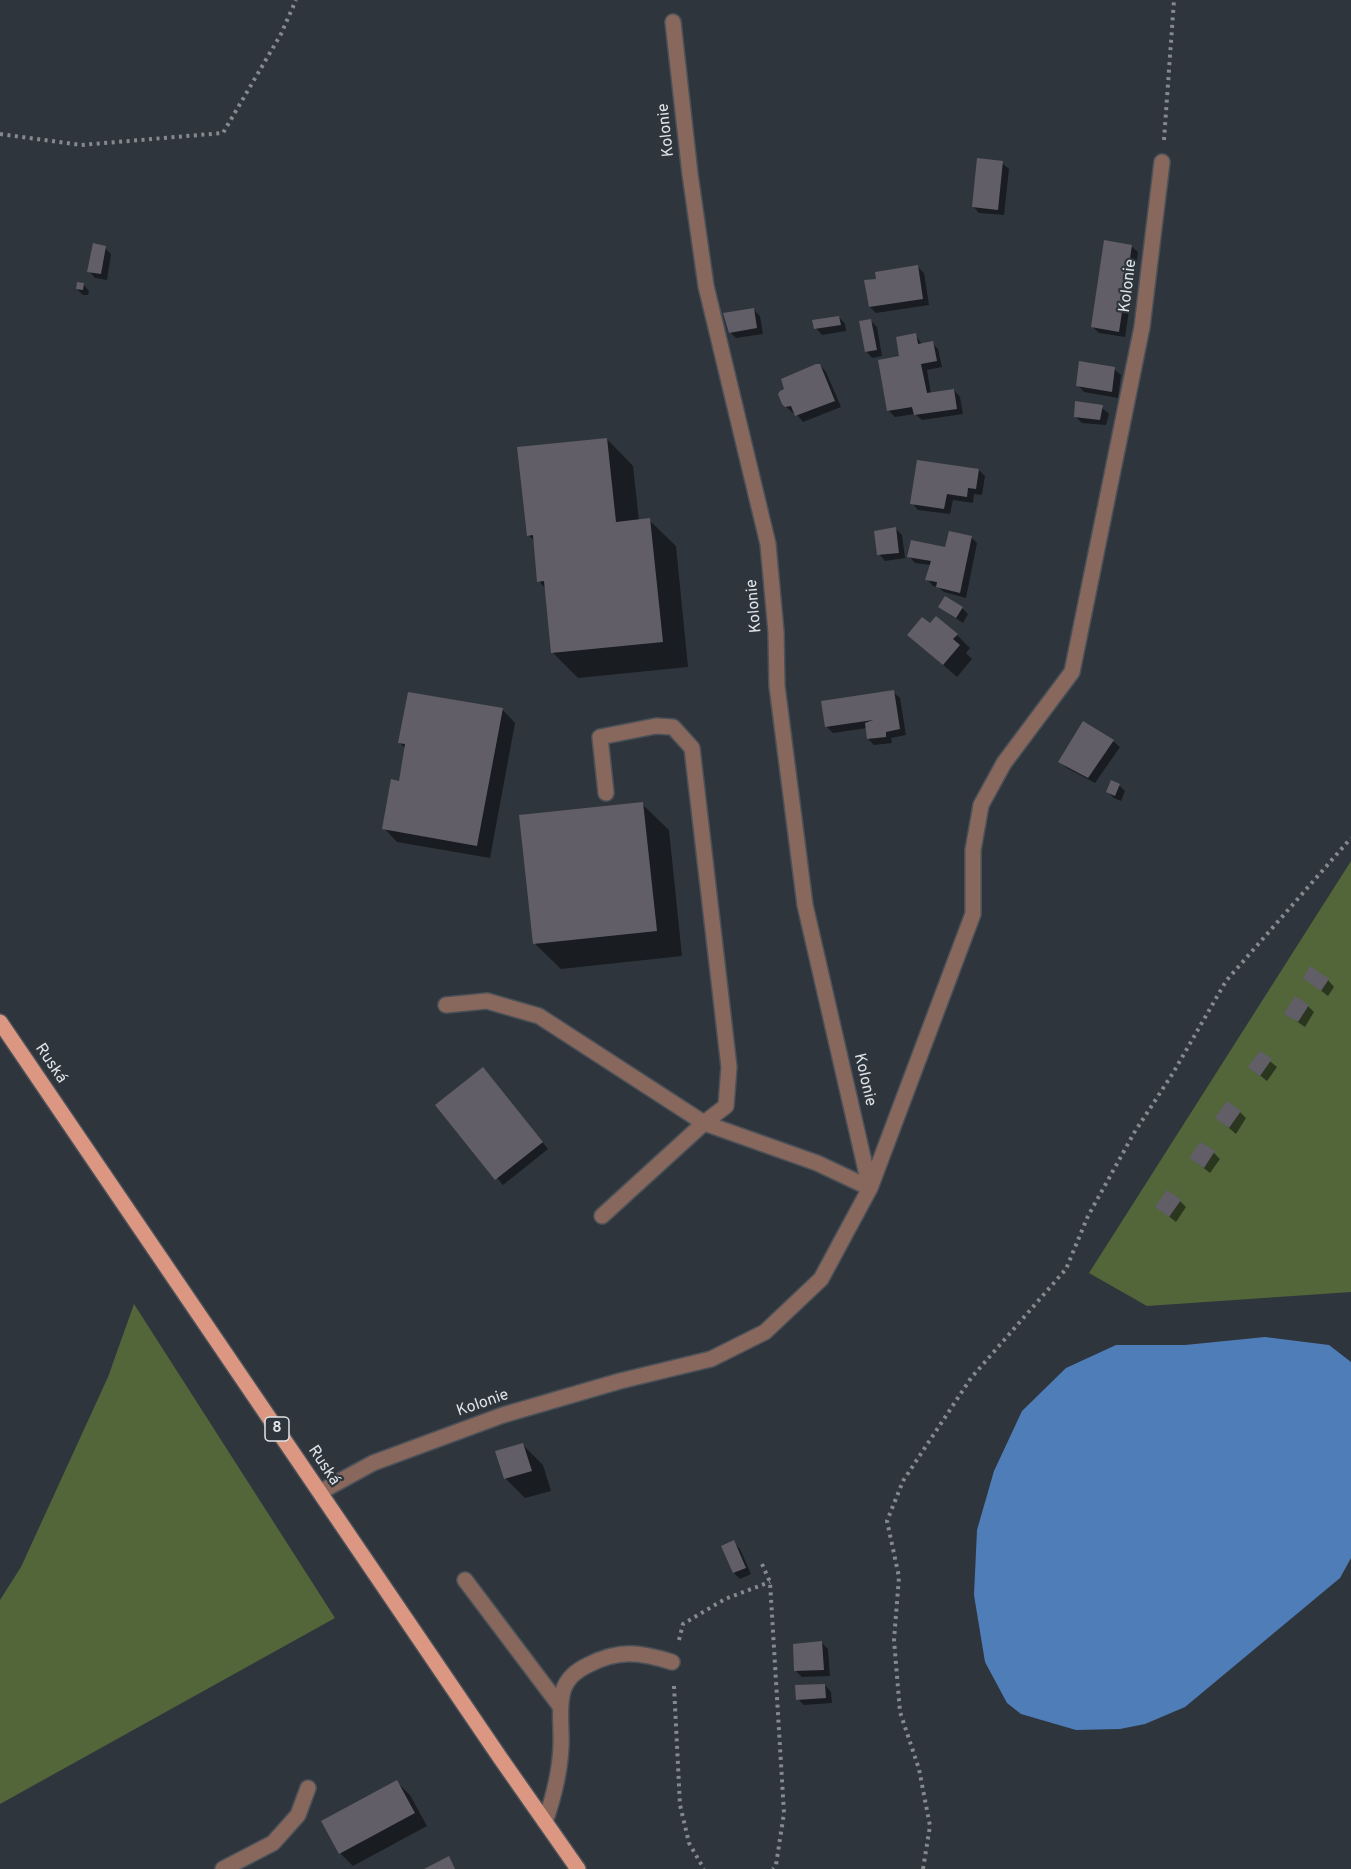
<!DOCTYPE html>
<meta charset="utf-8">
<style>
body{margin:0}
canvas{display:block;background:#2e353c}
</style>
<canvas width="1351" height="1869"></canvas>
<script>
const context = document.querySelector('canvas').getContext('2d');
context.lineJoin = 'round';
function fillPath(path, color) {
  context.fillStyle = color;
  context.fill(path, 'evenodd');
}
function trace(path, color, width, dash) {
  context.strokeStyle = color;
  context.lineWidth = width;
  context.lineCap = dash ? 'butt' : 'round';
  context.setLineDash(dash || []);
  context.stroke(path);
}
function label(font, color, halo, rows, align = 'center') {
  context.font = font + ' Overpass,sans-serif';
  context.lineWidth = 4.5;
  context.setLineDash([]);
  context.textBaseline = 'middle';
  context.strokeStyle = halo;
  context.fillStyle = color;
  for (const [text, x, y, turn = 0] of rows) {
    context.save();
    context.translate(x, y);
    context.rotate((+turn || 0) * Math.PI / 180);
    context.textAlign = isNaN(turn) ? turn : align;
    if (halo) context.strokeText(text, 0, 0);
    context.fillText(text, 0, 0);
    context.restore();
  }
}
const green = new Path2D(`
 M1351,861V1292L1147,1306L1089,1273Z
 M134,1304L335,1618L0,1804V1600L21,1567L108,1377Z`);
const water = new Path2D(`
 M1265,1337L1329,1345L1351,1362V1558L1340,1578L1185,1707L1145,1724L1120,1729L1076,1730L1021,1714L1007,1703L985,1662L974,1595L977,1530L994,1471L1022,1411L1066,1368L1116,1345H1185Z`);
const shadow = new Path2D(`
 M1002,163L1009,169L1004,215L979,213L973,206Z
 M1131,246L1138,252L1125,337L1099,333L1093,327Z
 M105,248L111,254L107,280L95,278L89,271Z
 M918,267L924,273L929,305L876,313L870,307L877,280Z
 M83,284L89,291L88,295H83L77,289Z
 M754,310L760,316L763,334L736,338L730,332Z
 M839,317L845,324L846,331L822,335L816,328Z
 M871,321L877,327L882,356L872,358L866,351Z
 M915,335L922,344L932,343L938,349L942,367L927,370L931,394L954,390L960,397L963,414L922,420L915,414L895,417L888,410L901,357Z
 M820,365L826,372L841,407L803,422L795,412L793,413L783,404Z
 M1114,369L1121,375L1118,398L1084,392L1078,385Z
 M1102,408L1109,414L1106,425L1082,423L1075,416Z
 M607,439L633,466L639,521L649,520L676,546L688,667L578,678L552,652L546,589L539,581L535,541L528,535Z
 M979,470L985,476L982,495L974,494L973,503L953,500L950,514L918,510L912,503Z
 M896,529L902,535L905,558L885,561L879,554Z
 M971,537L977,543L966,598L944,592L938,587L933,586L927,579L931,565L915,563L909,556L946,549Z
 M940,607L962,608L968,614L963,623Z
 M930,625L957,635L970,648L966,653L972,659L957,677L909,635Z
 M893,692L900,698L906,735L891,738L892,743L874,745L868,739L867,728L833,733L827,727Z
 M502,709L515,723L490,858L397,842L384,828L400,783L406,749L400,743Z
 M1084,723L1113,741L1120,747L1095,783L1067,768L1060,762Z
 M1119,785L1125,791L1121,801L1114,798L1108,792Z
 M642,804L669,830L682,956L561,969L534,943Z
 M1305,978L1328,980L1334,987L1328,996Z
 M1308,1006L1314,1012L1305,1027L1286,1014Z
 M1260,1053L1277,1067L1267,1081L1257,1073Z
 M489,1075L548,1149L503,1185L437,1105Z
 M1240,1112L1246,1118L1236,1134L1217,1118Z
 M1214,1153L1220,1159L1210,1173L1191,1158Z
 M1180,1201L1186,1207L1176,1222L1157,1207Z
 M523,1445L543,1465L551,1491L525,1498L505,1478Z
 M733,1542L740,1549L751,1574L740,1579L734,1573L723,1547Z
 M822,1643L828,1649L830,1676L802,1677L796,1671Z
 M825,1685L831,1692L832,1703L804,1705L798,1699Z
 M397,1782L410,1795L427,1826L353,1866L340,1853Z`);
const building = new Path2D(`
 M977,158L1003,161L998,210L972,207Z
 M1104,240L1132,245L1119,332L1091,327Z
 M93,243L106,246L101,274L87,272Z
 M918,265L923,299L869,307L864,280L876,279L875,272Z
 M77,282L84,283L83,290L76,289Z
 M754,308L757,328L729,333L723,313Z
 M839,316L841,325L814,329L812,320Z
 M871,319L877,350L865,352L859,321Z
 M916,333L918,344L933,341L937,361L921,364L927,393L954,389L957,409L914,415L912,407L887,411L878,360L899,356L896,337Z
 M1079,361L1115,367L1112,392L1076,386Z
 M816,364H820L835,401L795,416L791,406L785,407L782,404L778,394L780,391L784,389L781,379Z
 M1075,401L1103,405L1100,420L1074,417Z
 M607,438L616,522L650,518L663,642L551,653L544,581L537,582L533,535L527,536L517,447Z
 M917,460L979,469L976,489L968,488L967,497L947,494L944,509L910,504Z
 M896,527L899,553L877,555L874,531Z
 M949,531L972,536L960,593L936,587L937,582L925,580L931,561L907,557L911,540L945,547Z
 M945,596L963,607L956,618L938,607Z
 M936,616L958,634L953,639L960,645L943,665L907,635L922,617L930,623Z
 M894,690L900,729L886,732V737L867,739L865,723L873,720L825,727L821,701Z
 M408,692L503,708L477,846L382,829L391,779L399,781L405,744L398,743Z
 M1083,721L1114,740L1088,778L1058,762Z
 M1111,780L1120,784L1115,796L1106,792Z
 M643,802L657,931L533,944L519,815Z
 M1310,966L1329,979L1321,991L1303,978Z
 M1295,996L1309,1005L1298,1022L1284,1014Z
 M1260,1051L1272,1059L1260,1076L1248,1067Z
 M483,1067L543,1142L495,1180L435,1105Z
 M1227,1101L1241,1111L1229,1128L1215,1118Z
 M1200,1142L1215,1151L1204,1168L1189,1158Z
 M1167,1190L1181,1200L1169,1217L1155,1207Z
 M523,1443L532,1471L504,1479L495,1451Z
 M734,1540L746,1568L733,1573L721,1546Z
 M822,1641L824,1670L794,1671L793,1644Z
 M825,1684L826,1698L796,1700L795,1685Z
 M397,1780L415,1813L339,1854L321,1821Z
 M449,1856L455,1869H424Z`);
const path = new Path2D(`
 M0,134L81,145L223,133L281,34L296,0
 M1164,140L1174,0
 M762,1564L770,1582L784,1813L776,1865L773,1869
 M679,1640L683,1624L725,1599L770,1582
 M674,1686L680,1805L689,1843L704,1869
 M923,1869L930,1826L919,1769L900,1712L894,1640L899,1577L887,1521L903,1481L971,1378L1066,1269L1088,1216L1134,1133L1173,1073L1226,981L1351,838`);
const minor = new Path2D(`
 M446,1005L487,1001L539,1016L704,1123L817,1163L870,1188L973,914V850L981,805L1004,763L1072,672L1142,327L1162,162
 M602,1216L704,1123L726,1106L729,1067L692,748L673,727L656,726L600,737L606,793
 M320,1492L373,1463L503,1415L620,1381L711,1359L765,1332L821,1279L870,1188L805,905L777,686L776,632L768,544L706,286L690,174L673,22
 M465,1580L560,1706
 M545,1822C554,1796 560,1773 561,1746C562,1728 558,1708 563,1691C567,1678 576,1671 588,1665C619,1649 640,1652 672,1662
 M223,1869L273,1843L298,1815L308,1788`);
const major = new Path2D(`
 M0,1022L501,1759L578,1869`);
const shields = [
 [277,1429,24]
];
const shieldNames = [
 ["8",277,1429]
];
const streetNames = [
 ["Kolonie",667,130,-96],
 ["Kolonie",1129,286,-83],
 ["Kolonie",755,606,-95],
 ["Ruská",50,1064,56],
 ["Kolonie",864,1080,77],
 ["Kolonie",483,1404,-19],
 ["Ruská",323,1466,56]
];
fillPath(green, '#52663a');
fillPath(water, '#4f7db8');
fillPath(shadow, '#0007');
fillPath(building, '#615e68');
trace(minor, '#4a5158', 18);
trace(major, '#4a5158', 18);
trace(path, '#848a8f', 4, [3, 4.5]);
trace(minor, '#88675c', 15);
trace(major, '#db9781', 15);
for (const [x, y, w] of shields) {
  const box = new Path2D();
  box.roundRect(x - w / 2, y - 12, w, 24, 4.5);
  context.fillStyle = '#2e353c';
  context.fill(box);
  trace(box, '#dfe4e8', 1.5);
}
label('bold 15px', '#dfe4e8', null, shieldNames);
label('16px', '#dfe4e8', '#2e353c', streetNames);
</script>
